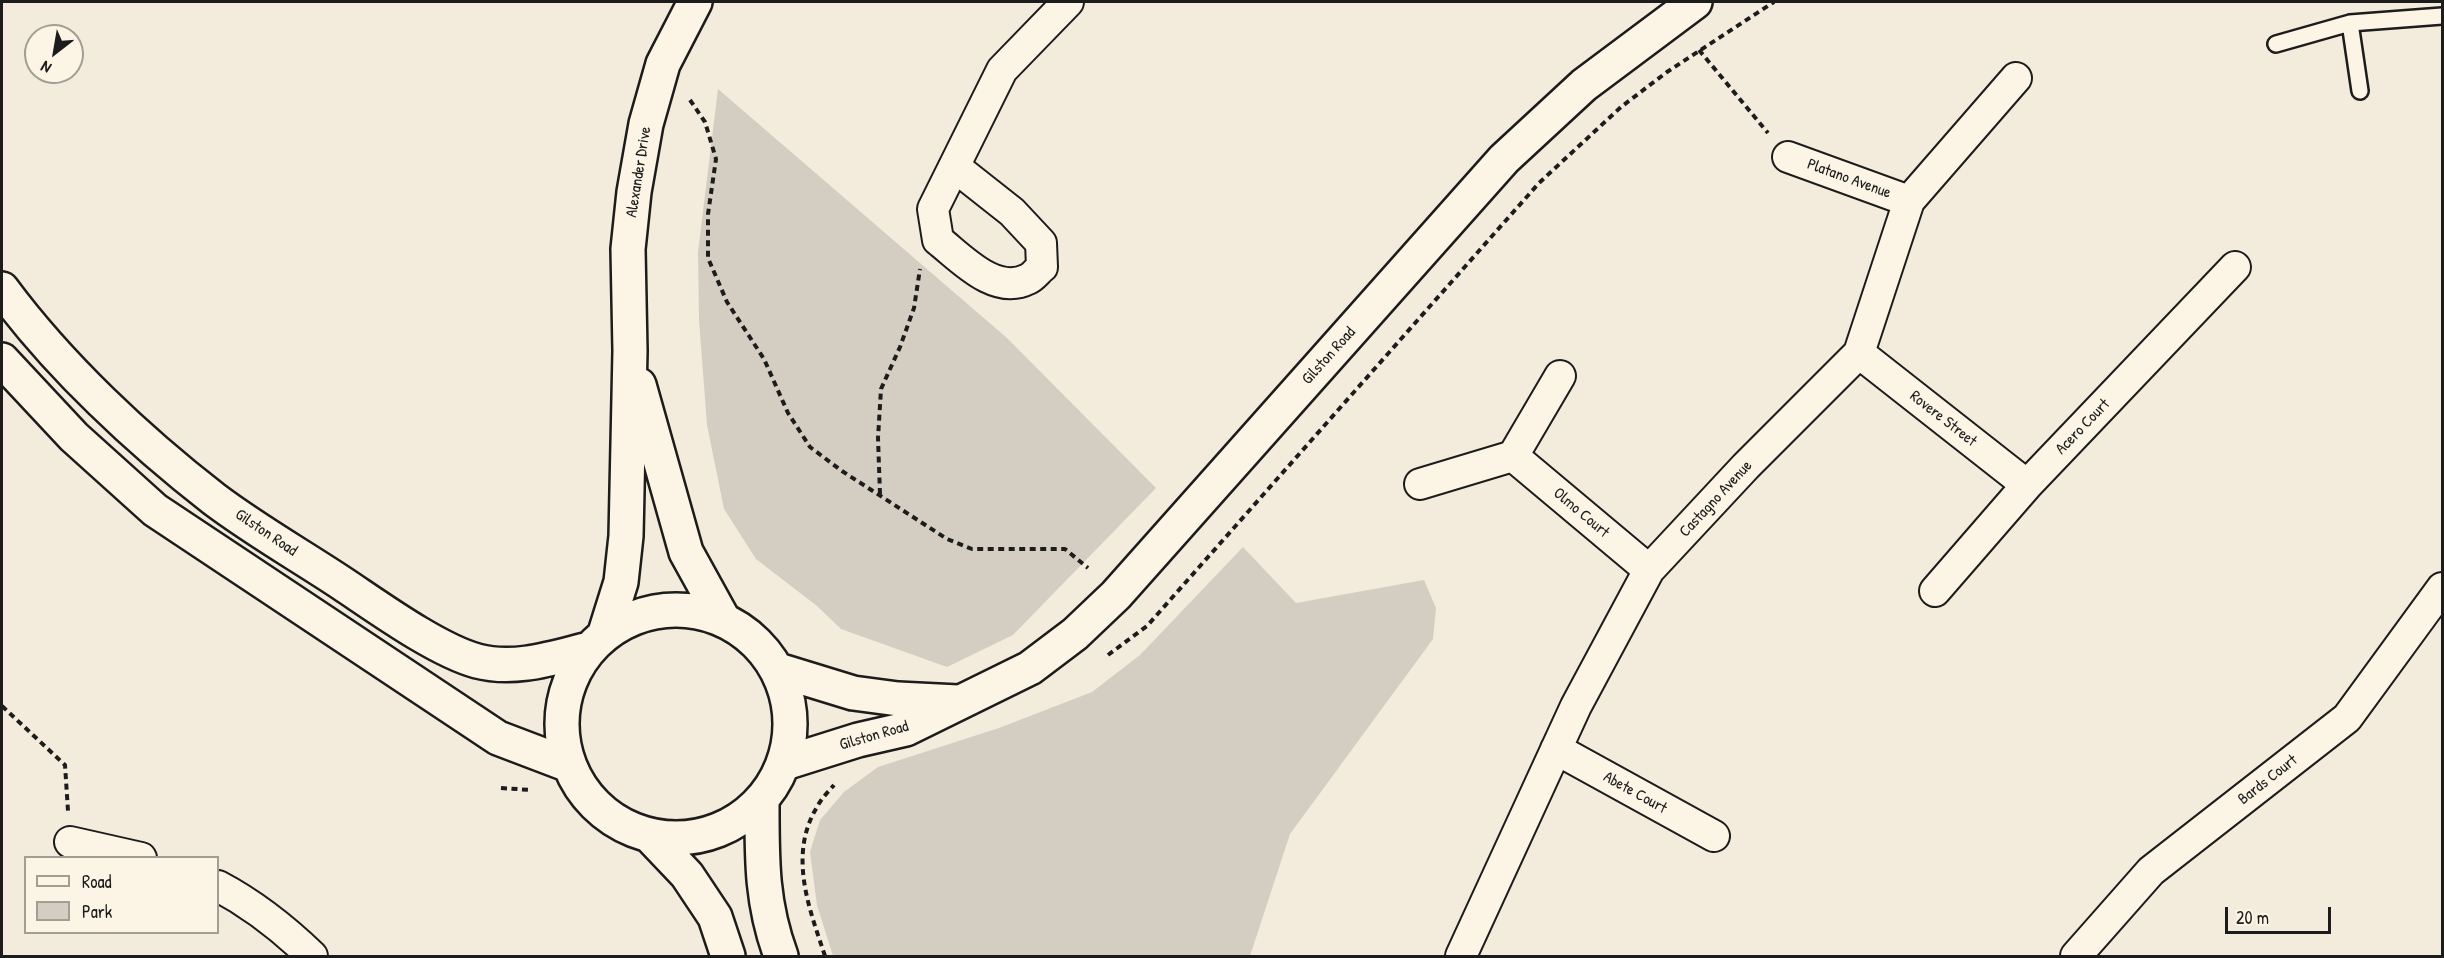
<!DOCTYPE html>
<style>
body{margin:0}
#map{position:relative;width:2444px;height:958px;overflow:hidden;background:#f3ecdd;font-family:"Patrick Hand",sans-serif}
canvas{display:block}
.frame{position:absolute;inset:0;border:3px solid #1c1c1c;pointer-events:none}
.legend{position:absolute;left:24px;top:856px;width:195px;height:78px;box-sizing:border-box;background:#fcf5e5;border:2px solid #a29e95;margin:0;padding:8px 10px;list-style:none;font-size:18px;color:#1c1c1c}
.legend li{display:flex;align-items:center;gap:12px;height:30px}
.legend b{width:30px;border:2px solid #a29e95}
.north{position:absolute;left:24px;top:24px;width:60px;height:60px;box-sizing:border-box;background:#fcf5e5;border:2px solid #a29e95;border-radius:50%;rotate:211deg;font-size:16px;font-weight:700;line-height:24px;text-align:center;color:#1c1c1c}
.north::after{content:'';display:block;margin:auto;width:21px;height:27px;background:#1c1c1c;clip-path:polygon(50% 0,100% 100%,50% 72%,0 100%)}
.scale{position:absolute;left:2225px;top:907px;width:106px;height:27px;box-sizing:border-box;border:3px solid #1c1c1c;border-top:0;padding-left:8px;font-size:18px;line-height:21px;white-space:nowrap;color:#1c1c1c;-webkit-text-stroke:4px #fcf5e5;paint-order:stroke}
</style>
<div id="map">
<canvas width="2444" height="958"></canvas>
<div class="frame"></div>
<ul class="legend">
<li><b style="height:8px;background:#fcf5e5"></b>Road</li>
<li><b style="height:16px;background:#d3cec1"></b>Park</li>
</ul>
<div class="north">N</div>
<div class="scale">20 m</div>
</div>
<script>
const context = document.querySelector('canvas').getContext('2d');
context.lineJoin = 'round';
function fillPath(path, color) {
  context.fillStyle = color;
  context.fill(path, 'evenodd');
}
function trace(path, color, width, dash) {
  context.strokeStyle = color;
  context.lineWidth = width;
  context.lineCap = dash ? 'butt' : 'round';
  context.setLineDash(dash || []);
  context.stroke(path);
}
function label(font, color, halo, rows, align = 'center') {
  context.font = font + ' "Patrick Hand",sans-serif';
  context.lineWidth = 5;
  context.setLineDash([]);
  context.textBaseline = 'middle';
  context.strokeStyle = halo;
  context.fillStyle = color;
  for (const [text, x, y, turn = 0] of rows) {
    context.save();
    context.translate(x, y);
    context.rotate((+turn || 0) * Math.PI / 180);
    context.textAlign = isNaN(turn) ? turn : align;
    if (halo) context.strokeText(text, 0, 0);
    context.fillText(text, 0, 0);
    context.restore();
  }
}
const green = new Path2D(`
 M718,89L1007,338L1156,488L1013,635L947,667L841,629L817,606L756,559L724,509L707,425L699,320L698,252Z
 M1243,547L1296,603L1424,580L1436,608L1433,639L1290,834L1250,956H833L817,905L810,852L820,820L844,792L878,767L999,728L1092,692L1140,655Z`);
const path = new Path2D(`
 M1699,50L1768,133
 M690,100L705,122L716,159L708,214V258L727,302L764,359L788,413L810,447L842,471L947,539L972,549H1065L1088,568
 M880,494L878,438L881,389L900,347L914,308L920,269
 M1108,655L1147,626L1539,183L1621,107L1667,72L1774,2
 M2,706L65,765L68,811
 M501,788L531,790
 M825,956C809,908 788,855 817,807C821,799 828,792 834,785`);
const service = new Path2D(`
 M2350,23L2360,91
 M2276,44L2350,23L2442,16`);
const minor = new Path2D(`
 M1788,157L1909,201
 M955,167L1012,212L1041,243L1042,267C1038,270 1033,277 1028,279C995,296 961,258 938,240L933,209L1002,70L1068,2
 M1859,353L2027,485
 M1513,456L1649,570
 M1420,484L1513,456L1560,376
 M1935,591L2027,485L2235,267
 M1556,749L1714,836
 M70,842L141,858
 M218,886C252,904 284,929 312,956
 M1461,956L1576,706L1649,570L1746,466L1859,353L1909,201L2016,78
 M2076,956L2151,871L2347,718L2442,588`);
const secondary = new Path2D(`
 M2,289C59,366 138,440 214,499C255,530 301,556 343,584C379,608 437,650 477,661C515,671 553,658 589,649
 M2,360L74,437L155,510L498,738L569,765
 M639,385L686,552L723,619
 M562 724a114 114 0 1 1 228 0a114 114 0 1 1-228 0Z
 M605,633L621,582L626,536L630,351L628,249L634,192L646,124L663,64L695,2
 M778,670L853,693L898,699L958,702
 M785,763L858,740L906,729L1030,668L1075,634L1116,595L1504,159L1584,85L1695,2
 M762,801C762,858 761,902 781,956
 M649,835L687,875L715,917L728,956`);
const streetNames = [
 ["Alexander Drive",639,172,-81],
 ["Platano Avenue",1849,179,20],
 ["Gilston Road",1329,356,-48],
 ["Rovere Street",1943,419,38],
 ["Acero Court",2083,427,-46],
 ["Castagno Avenue",1716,499,-47],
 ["Olmo Court",1581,513,40],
 ["Gilston Road",266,533,34],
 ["Gilston Road",874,736,-16],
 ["Bards Court",2268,780,-38],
 ["Abete Court",1635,793,29]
];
fillPath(green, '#d3cec1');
trace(service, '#1c1c1c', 20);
trace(minor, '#1c1c1c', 34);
trace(secondary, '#1c1c1c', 38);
trace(path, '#1c1c1c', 4, [6, 4.5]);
trace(service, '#fcf5e5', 15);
trace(minor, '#fcf5e5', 30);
trace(secondary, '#fcf5e5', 33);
label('16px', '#1c1c1c', '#fcf5e5', streetNames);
</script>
